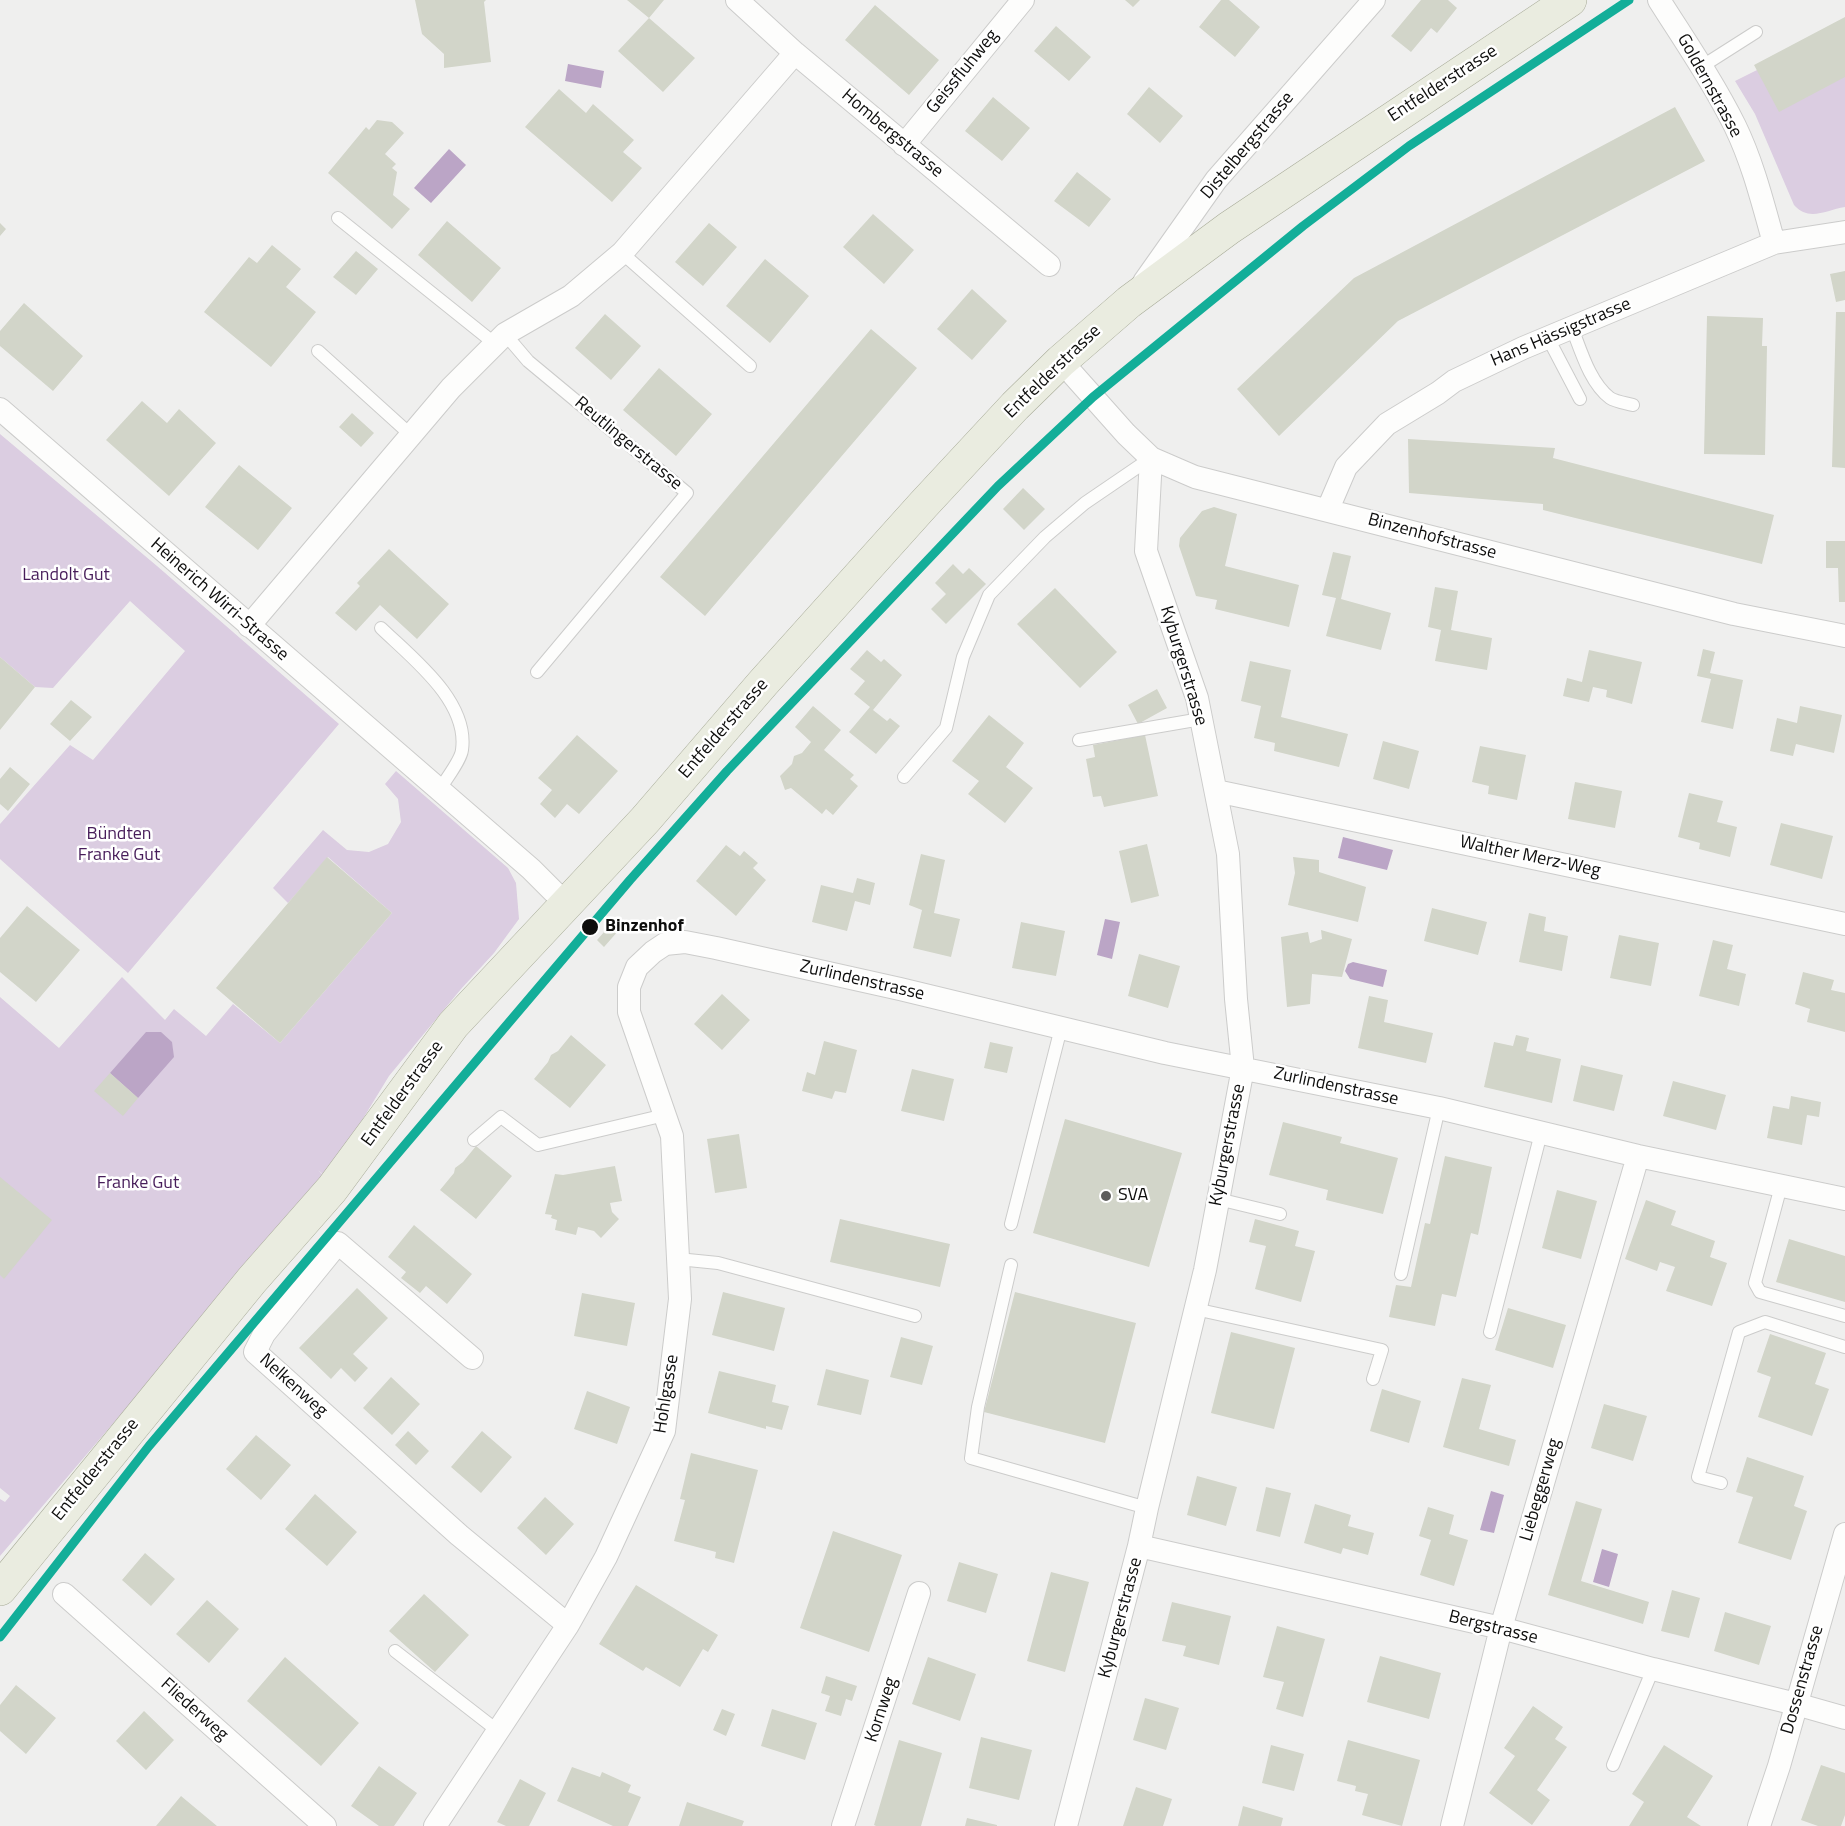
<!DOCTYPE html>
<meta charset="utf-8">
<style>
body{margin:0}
canvas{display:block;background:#efefee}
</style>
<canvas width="1845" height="1826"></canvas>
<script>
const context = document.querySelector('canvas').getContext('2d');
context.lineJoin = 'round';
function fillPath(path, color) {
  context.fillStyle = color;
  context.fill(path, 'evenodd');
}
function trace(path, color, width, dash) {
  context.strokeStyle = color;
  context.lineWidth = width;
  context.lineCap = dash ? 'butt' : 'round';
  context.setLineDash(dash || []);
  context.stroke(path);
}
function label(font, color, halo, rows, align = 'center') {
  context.font = font + ' "Titillium Web",sans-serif';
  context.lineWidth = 5;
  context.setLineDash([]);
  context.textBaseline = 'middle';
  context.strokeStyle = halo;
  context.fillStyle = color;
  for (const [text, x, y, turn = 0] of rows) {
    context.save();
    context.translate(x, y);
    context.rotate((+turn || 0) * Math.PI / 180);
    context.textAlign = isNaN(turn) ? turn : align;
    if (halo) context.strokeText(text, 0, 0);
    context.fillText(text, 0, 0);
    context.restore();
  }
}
const green = new Path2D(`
 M1757,70L1845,77V207C1826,210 1809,222 1794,205L1755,114L1735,81Z
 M0,434L157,566L339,724L128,973L0,859V824L70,745L93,760L185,651L130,601L53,688L35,687L0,657Z
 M396,771L508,868L516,883L519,919L494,953L461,989L389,1076L353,1135L324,1175L318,1170L324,1176L0,1556V1499L5,1502L10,1496L0,1488V997L59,1048L122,977L165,1020L174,1009L206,1036L233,1004L280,1043L392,913L328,857L288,903L273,888L323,830L347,850L369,852L388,844L401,822L398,799L385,784Z`);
const water = new Path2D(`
 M568,64L604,71L601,88L565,81Z
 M449,149L466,165L431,203L414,188Z
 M1343,837L1393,850L1387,870L1338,858Z
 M1105,919L1120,922L1112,959L1097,955Z
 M1353,962L1387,970L1383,987L1350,979L1345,971L1348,964Z
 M146,1032H161L172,1042L174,1057L138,1098L110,1073Z
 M1491,1491L1504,1495L1494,1533L1480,1530Z
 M1602,1549L1618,1554L1609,1587L1593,1582Z`);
const building = new Path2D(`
 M415,0H486L484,2L491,62L444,68V54L422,34Z
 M627,0H664L649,18Z
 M1125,0H1140L1133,7Z
 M1221,0H1229L1260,27L1235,57L1199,27Z
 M1421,0H1448L1457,8L1437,33L1431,28L1411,52L1391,36Z
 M875,5L939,60L909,95L845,40Z
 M1845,17V77L1779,112L1754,65Z
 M649,18L695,58L663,92L618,51Z
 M1056,26L1091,57L1069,81L1034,51Z
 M1149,87L1183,116L1160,143L1127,114Z
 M559,89L586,113L593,104L634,140L623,152L642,168L612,202L525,127Z
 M993,97L1030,128L1002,161L965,131Z
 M1675,107L1705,161L1398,321L1279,436L1237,389L1354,278Z
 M377,120L392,122L404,133L385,154L396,164L392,168L397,172L393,195L410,209L392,229L328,173L366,127L369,130Z
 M1077,172L1111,199L1089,227L1054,201Z
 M873,214L914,250L884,284L843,247Z
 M447,221L501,268L472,302L418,255Z
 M0,223L6,229L0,236Z
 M709,223L737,247L703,286L675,262Z
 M272,245L301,269L286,287L316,312L271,367L204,312L249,257L257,263Z
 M356,251L378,269L356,295L333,277Z
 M765,259L809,296L770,343L726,306Z
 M1845,271V300L1836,302L1830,274Z
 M972,289L1007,321L972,360L937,329Z
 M24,303L83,356L53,391L0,346V331Z
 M1836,312H1845V468L1832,467Z
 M605,314L641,346L611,380L575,348Z
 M1707,316L1763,318L1762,346H1767L1765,455L1704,454Z
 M871,329L917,368L705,616L660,577Z
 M659,368L712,414L676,456L623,410Z
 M142,401L167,423L179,409L216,443L169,496L106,440Z
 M352,413L374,433L361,447L339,427Z
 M1408,439L1555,448L1553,458L1774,515L1762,564L1543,510V504L1409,493Z
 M239,465L292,508L258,550L205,507Z
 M1023,488L1045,509L1024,530L1003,509Z
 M1214,507L1237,514L1225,566L1299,585L1289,627L1215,609L1217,600L1196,596L1179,546L1180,538L1202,511Z
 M1826,541H1845V602H1839L1838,568H1826Z
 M389,549L449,604L417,639L380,605L356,631L335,613L360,586L357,583Z
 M1333,552L1351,556L1341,599L1391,613L1381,650L1326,636L1336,598L1322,595Z
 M953,564L963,574L969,568L986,584L946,624L931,609L946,594L935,583Z
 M1435,587L1458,591L1451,630L1492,638L1487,670L1435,661L1441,630L1428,627Z
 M1055,588L1117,652L1080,688L1017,624Z
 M1703,649L1715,652L1710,673L1743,680L1733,729L1701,722L1711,679L1697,676Z
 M867,650L881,662L884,659L902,675L873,710L887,721L890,718L900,726L876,754L849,732L870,707L854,694L865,681L850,669Z
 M1589,650L1642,662L1632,704L1606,697L1607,690L1593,687L1589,702L1563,696L1567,678L1582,682Z
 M0,657L35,687L0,730Z
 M1250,661L1291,670L1281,717L1348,734L1339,767L1274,751L1275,743L1254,738L1261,706L1241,701Z
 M1157,689L1167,708L1138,724L1128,705Z
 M71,700L92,717L70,741L50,724Z
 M813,706L841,730L824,750L854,775L850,779L858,786L833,815L826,809L822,814L791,788L785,790L780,776L792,764L794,756L802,753L811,742L795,727Z
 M1800,706L1842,715L1834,753L1796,744L1793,756L1770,751L1777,718L1797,723Z
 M989,715L1024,743L1006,767L1033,788L1005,823L968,794L979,781L952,761Z
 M577,735L618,771L579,814L567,804L555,818L540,804L552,790L538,778Z
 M1145,735L1158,796L1104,807L1101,796L1093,797L1086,759L1095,757L1093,745Z
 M1383,741L1419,751L1409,789L1373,779Z
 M1480,746L1526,755L1517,800L1488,794L1489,786L1472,782Z
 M10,767L30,784L8,811L0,804V779Z
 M1575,782L1622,791L1615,828L1568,819Z
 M1689,793L1723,801L1717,822L1737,827L1730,857L1699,849L1700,843L1678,837Z
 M1781,823L1833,836L1822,879L1770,865Z
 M1147,844L1159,896L1131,903L1119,851Z
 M726,845L740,856L744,851L758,863L753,868L766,880L736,916L696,881Z
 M921,854L945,860L934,913L960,919L951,957L913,948L922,910L909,905Z
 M327,857L392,913L280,1043L216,988Z
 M1293,857L1319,860V872L1366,887L1358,922L1288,905L1295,873Z
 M857,878L875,883L870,905L855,901L847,931L812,922L821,885L853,893Z
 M27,906L80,950L36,1002L0,972V938Z
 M1432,908L1487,922L1478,955L1424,941Z
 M1529,913L1546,917L1544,931L1568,936L1562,971L1519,962Z
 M1021,922L1065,931L1056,976L1012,968Z
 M612,923L619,930L604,947L597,940Z
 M1321,930L1352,939L1342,977L1312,974L1310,1004L1287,1007L1281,937L1308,932L1310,943L1322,939Z
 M1619,935L1659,943L1651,986L1610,978Z
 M1713,940L1733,945L1727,969L1746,974L1739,1006L1699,996Z
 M1139,954L1180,966L1168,1008L1128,996Z
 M1803,972L1834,980L1831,990L1845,993V1032L1807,1022L1810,1009L1795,1004Z
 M722,994L750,1020L722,1050L694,1024Z
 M1369,996L1388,1000L1384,1022L1433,1033L1426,1063L1358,1048Z
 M571,1035L606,1065L570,1108L534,1079L548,1062L551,1055L558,1051Z
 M1516,1035L1529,1038L1526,1051L1561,1059L1552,1103L1484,1087L1494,1042L1513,1046Z
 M824,1041L857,1050L846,1093L835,1091L832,1099L802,1091L807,1072L815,1075Z
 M990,1042L1013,1047L1007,1073L984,1068Z
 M1581,1065L1623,1075L1614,1111L1573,1101Z
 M912,1069L954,1079L944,1121L901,1111Z
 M110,1073L138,1098L123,1116L94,1091Z
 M1673,1081L1726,1095L1716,1130L1663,1116Z
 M1791,1096L1821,1102L1819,1117L1807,1115L1802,1145L1767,1138L1773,1106L1789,1109Z
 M1065,1119L1182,1153L1149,1267L1033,1233Z
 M1283,1122L1342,1137L1340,1143L1398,1158L1383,1214L1326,1200L1328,1190L1269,1175Z
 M739,1134L747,1188L715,1193L707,1139Z
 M476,1146L512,1176L476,1219L440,1190L454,1173L455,1168L463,1162Z
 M1445,1156L1492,1167L1478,1235L1471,1233L1456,1297L1442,1294L1435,1326L1389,1317L1396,1285L1411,1287L1425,1223L1430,1224Z
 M615,1166L622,1201L610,1203L612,1212L619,1219L601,1238L594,1231L578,1227L576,1235L555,1230L557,1220L551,1218L552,1215L545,1214L555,1174L563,1175Z
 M0,1177L52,1220L4,1279L0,1275Z
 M1557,1190L1597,1201L1581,1259L1542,1248Z
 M1646,1200L1676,1211L1671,1225L1715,1241L1710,1257L1727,1263L1712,1306L1666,1291L1675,1267L1660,1262L1657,1271L1625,1259Z
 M840,1219L950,1244L940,1287L830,1262Z
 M1255,1219L1299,1231L1295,1246L1315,1251L1301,1302L1255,1289L1266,1246L1249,1242Z
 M414,1225L472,1274L447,1304L426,1286L420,1293L401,1278L406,1272L388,1257Z
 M1789,1239L1845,1256V1302L1776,1282Z
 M357,1288L388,1318L353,1354L368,1368L355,1382L341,1368L331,1379L299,1348Z
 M723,1292L785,1308L774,1351L712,1335Z
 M1015,1292L1136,1323L1105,1443L984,1412Z
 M582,1293L635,1303L627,1346L574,1336Z
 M1508,1308L1566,1325L1553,1368L1495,1350Z
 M1231,1332L1295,1348L1274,1429L1211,1413Z
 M1770,1334L1826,1353L1815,1384L1829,1389L1812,1436L1758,1417L1771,1377L1757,1372Z
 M901,1337L933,1346L922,1385L890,1377Z
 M826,1369L869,1380L861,1415L817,1405Z
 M719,1371L776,1385L772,1402L789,1406L782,1430L766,1426V1429L708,1413Z
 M391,1377L420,1404L392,1435L363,1408Z
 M1462,1378L1491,1385L1479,1429L1516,1440L1509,1466L1443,1447Z
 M1382,1389L1421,1401L1409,1443L1370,1431Z
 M587,1391L630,1407L617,1444L574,1429Z
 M1604,1404L1647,1416L1633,1461L1591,1448Z
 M408,1431L429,1451L416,1465L395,1445Z
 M482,1431L512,1457L481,1493L451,1467Z
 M256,1435L291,1465L261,1500L226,1469Z
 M691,1453L758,1470L734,1563L715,1558L716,1552L674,1541L685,1500L680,1499Z
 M1747,1457L1804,1476L1794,1506L1807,1511L1791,1560L1738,1543L1753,1497L1736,1492Z
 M1197,1476L1237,1487L1226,1526L1187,1515Z
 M1266,1487L1291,1493L1280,1537L1256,1531Z
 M315,1494L357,1532L327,1566L285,1529Z
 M545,1497L574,1524L546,1555L517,1528Z
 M1576,1501L1602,1509L1581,1581L1649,1602L1643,1624L1548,1595Z
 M1315,1504L1351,1515L1348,1526L1374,1533L1368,1555L1343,1548L1341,1554L1304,1543Z
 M1428,1507L1454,1515L1449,1534L1468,1540L1454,1586L1420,1575L1431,1540L1419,1536Z
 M833,1531L902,1555L869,1652L800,1628Z
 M145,1553L175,1579L151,1606L122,1580Z
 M959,1562L998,1574L986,1613L947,1601Z
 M1051,1572L1089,1582L1065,1672L1027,1661Z
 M636,1585L718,1635L708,1652L703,1649L680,1687L646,1667L643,1671L599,1644Z
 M1672,1590L1700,1598L1689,1638L1661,1631Z
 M424,1594L469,1635L435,1672L389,1631Z
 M207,1600L239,1629L209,1663L176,1634Z
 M1172,1602L1231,1616L1219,1665L1183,1656L1186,1646L1162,1641Z
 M1725,1612L1771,1626L1759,1665L1714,1651Z
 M1277,1626L1325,1639L1303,1717L1276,1709L1284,1682L1263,1677Z
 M1380,1656L1441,1673L1429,1719L1367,1702Z
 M285,1657L359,1723L321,1766L247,1701Z
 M928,1657L976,1674L960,1721L912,1704Z
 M826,1676L857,1686L852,1701L846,1699L841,1716L825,1711L830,1696L821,1693Z
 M16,1685L56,1718L26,1754L0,1731V1705Z
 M1145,1698L1179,1708L1166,1750L1133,1740Z
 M1533,1706L1563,1727L1555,1739L1567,1747L1537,1790L1550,1800L1532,1825L1489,1793L1515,1756L1504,1748Z
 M722,1709L735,1714L726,1736L713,1730Z
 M772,1709L817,1723L805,1760L761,1746Z
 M144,1711L174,1740L146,1770L116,1741Z
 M981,1737L1032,1750L1019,1800L969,1788Z
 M899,1740L942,1753L921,1826H876L874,1825Z
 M1348,1740L1420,1760L1402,1826L1362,1815L1368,1794L1355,1791L1356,1786L1337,1781Z
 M1271,1745L1304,1754L1294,1791L1262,1783Z
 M1664,1745L1713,1776L1687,1817L1701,1826H1629L1644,1802L1632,1794Z
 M1821,1765L1845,1773V1815L1841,1826H1818L1801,1820Z
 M379,1766L417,1793L394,1826H379L351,1806Z
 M572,1767L600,1777L602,1772L631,1785L628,1792L641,1797L628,1826H613L557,1801Z
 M520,1779L546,1793L529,1826H506L497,1822Z
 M1136,1787L1172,1799L1163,1826H1123Z
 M181,1796L217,1826H156Z
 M687,1802L744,1821L742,1826H679Z
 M1243,1806L1283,1818L1281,1826H1238Z
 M967,1818L997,1825V1826H965Z`);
const service = new Path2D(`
 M1701,67L1756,32
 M338,218L494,343
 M622,253L750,366
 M1572,328C1581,351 1590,383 1610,398C1616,402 1626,403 1633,405
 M505,334L528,361L687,493L537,672
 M1548,338L1580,399
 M318,351L412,436
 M381,628C412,658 469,701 462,750C461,760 445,781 439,790
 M1079,740L1201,719
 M904,777L946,728L963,657L989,595L1045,537L1085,503L1151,458
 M474,1140L501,1117L538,1145L665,1115
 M1781,1186L1755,1283L1760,1292L1845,1316
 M1218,1199L1280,1214
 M1011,1224L1061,1028
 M678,1259L718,1263L915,1316
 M1011,1265L978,1407L971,1458L1147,1508
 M1401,1274L1439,1108
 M1195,1309L1382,1350L1373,1379
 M1490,1332L1541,1133
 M1721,1483L1698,1477L1739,1332L1765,1322L1845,1347
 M395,1651L498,1731
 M1613,1765L1653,1669`);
const minor = new Path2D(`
 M737,0L795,53L1049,265
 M1659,0C1685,41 1713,82 1735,126C1753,163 1763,204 1774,243
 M904,145L1023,0
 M1144,282L1216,180L1374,0
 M1061,361L1126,434L1151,458L1195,477L1734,614L1845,636
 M0,409L531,869L566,904
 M1328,509L1346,467L1387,424L1438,393L1454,381L1523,348L1774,243L1845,232
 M249,626L451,388L505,334L571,296L622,253L795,53
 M1216,791L1845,924
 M472,1358L338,1243L264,1334L255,1352L459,1535L568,1625
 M1139,1546L1501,1628L1653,1669L1796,1704L1845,1718
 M64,1594L325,1826
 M435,1826L568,1625L606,1557L664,1431L680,1299L672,1136L629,1012V987L637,967L653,952L665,944L685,942L716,948L900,989L1165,1053L1439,1108L1638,1156L1845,1199
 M843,1826L919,1593
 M1066,1826L1139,1546L1147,1508L1205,1270L1243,1068L1236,999L1228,854L1197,698L1146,551L1151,458
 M1452,1826L1501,1628L1638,1156
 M1759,1826L1779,1766L1845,1534`);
const primary = new Path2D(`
 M0,1589L252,1280L332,1189L453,1025L645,820L763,683L923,505L1015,406L1061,361L1129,302L1229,228L1570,0`);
const rail1 = new Path2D(`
 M0,1637L149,1446L630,880L727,771L998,486L1093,397L1303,226L1409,146L1629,0`);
const markers = [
 [590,927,9,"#0e0e0d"],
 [1106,1196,6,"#5d5d5c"]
];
const streetNames = [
 ["Geissfluhweg",963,72,-51],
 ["Entfelderstrasse",1443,84,-33],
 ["Goldernstrasse",1709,86,61],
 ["Hombergstrasse",892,134,40],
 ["Distelbergstrasse",1248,146,-50],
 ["Hans Hässigstrasse",1561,333,-23],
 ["Entfelderstrasse",1053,372,-44],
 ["Reutlingerstrasse",628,444,40],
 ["Binzenhofstrasse",1432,537,15],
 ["Heinerich Wirri-Strasse",219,600,41],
 ["Kyburgerstrasse",1183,666,73],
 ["Entfelderstrasse",724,729,-49],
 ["Walther Merz-Weg",1530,857,12],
 ["Zurlindenstrasse",862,981,13],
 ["Zurlindenstrasse",1336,1087,12],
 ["Entfelderstrasse",403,1094,-54],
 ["Kyburgerstrasse",1228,1145,-79],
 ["Nelkenweg",293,1386,42],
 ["Hohlgasse",667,1394,-81],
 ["Entfelderstrasse",96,1470,-51],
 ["Liebeggerweg",1541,1490,-74],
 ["Kyburgerstrasse",1121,1618,-75],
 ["Bergstrasse",1493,1628,14],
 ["Dossenstrasse",1803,1680,-74],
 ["Fliederweg",194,1710,42],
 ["Kornweg",882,1710,-72]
];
const parkNames = [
 ["Landolt Gut",66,576],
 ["Bündten",119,835],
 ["Franke Gut",119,856],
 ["Franke Gut",138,1184]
];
const stopNames = [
 ["Binzenhof",605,927]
];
const poiNames = [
 ["SVA",1118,1196]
];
fillPath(green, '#dbcde1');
fillPath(water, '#bba5c6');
fillPath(building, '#d2d5c9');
trace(service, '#cccccb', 14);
trace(minor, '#cccccb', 24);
trace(primary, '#a8ab98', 34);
trace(service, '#fdfdfc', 12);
trace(minor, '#fdfdfc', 22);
trace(primary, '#eaece0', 33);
trace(rail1, '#13ae99', 9);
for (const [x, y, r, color] of markers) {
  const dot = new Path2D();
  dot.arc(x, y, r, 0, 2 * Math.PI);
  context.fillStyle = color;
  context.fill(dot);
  trace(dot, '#fff', 2);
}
label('18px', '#0e0e0d', '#fff', streetNames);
label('18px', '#471d5a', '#fff', parkNames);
label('bold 18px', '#0e0e0d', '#fff', stopNames, 'left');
label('18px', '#0e0e0d', '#fff', poiNames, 'left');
</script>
